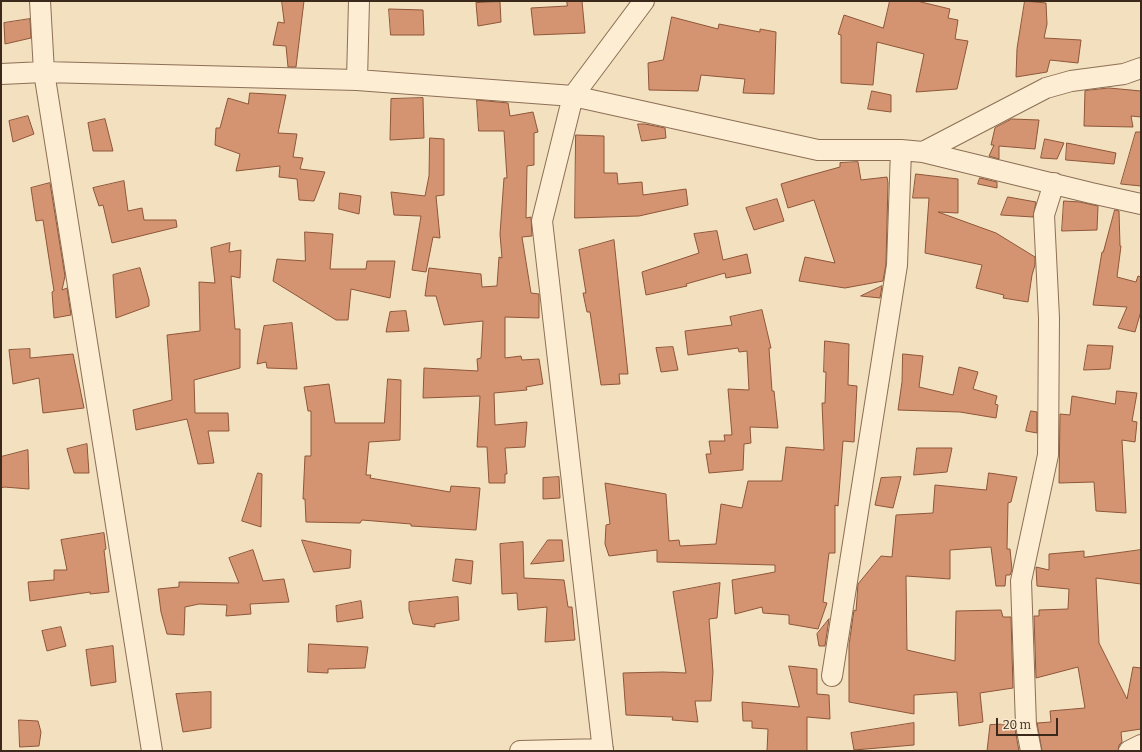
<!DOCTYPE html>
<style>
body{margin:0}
#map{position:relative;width:1142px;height:752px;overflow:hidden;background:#f2e0bf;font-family:Bitter,serif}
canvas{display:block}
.frame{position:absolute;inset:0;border:2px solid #3b291b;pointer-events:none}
.scale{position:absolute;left:996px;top:718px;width:62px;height:18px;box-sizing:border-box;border:2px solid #3b291b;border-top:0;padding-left:5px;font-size:12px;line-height:14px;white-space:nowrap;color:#3b291b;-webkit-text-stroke:3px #f9eacf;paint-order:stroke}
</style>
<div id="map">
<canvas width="1142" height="752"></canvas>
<div class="frame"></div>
<div class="scale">20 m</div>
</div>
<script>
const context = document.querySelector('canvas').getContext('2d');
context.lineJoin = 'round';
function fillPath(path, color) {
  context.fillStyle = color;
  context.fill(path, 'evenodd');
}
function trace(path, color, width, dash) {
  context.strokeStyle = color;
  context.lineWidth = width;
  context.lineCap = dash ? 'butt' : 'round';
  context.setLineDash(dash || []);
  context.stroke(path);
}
const building = new Path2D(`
 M282,1H304L296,67H288L286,46L273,45L278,22L284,23Z
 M567,1H582L585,33L534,35L531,8L567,6Z
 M890,1H917L950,9L948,18L958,20L955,39L968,41L957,89L916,92L924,54L877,42L873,85L841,83V35L838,34L844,15L883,28Z
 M1025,1L1046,3L1047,24L1044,38L1081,40L1078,63L1050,60L1047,72L1016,77L1017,49Z
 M500,2L501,22L478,26L476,3Z
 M389,9L423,10L424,35H391Z
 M672,17L718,29L719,24L760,32V29L776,32L774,94L743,93L745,79L701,75L698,91L649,90L648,63L663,60Z
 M30,19L31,38L5,44L4,23Z
 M1109,88L1141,91V117L1131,116L1133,127L1084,126L1085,91Z
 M872,91L891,95V112L868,109Z
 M250,93L286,95L278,133L297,134L293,157L303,158L300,169L325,172L314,201L299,200L297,179L279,177L280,166L236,171L240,154L215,145L216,128H220L228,98L248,104Z
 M423,98L424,138L390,140L391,99Z
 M477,100L508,103L510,116L533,112L538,132L534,133V165L527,166L526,218L531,217L532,236L522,237L531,293L539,294V318L505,317V358L521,356L522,360L539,359L543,384L526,387L527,390L494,393L495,425L527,422L525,447L505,448L507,474H505V483H489L487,447H477L480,396L423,398L424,368L478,371L477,359L481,358L483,321L444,325L436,296H425L429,268L481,274L482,287L497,286L499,257L502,258L500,234L504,178H507L504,131H479Z
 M28,116L34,134L13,142L9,121Z
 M105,119L113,151H93L88,123Z
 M1012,119L1039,120L1035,149L999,146V159L989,156L994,145H991L995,128Z
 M638,124H645L665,128L666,138L642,141Z
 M1136,132H1141V186L1121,184Z
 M576,135L604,136V173H617L618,184L642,182L643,195L686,189L688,205L639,216L575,218Z
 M430,138L444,139V195L436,196L440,238L433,237L426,272L412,270L421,216L394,215L391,192L425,196L429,176Z
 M1045,139L1064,143L1057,159L1041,158Z
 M1067,143L1116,153L1114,164L1066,160Z
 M858,162L861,180L887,177L888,183L886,264L883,281L845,288L799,281L805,257L835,263L814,200L788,208L781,184L804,177L840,167V163Z
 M916,174L958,179V213L938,212L996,233L1035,257V265L1032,275L1028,302L1003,298L1004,295L976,288L982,265L925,253L929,198H913Z
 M980,178L997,182V188L978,184Z
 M124,181L128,211L142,208L144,220H176L177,227L112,243L103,205L99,206L93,188Z
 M50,183L65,276L62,290L67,288L71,315L54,318L52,292L54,291L43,220L36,221L31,188Z
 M340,193L361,196L359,214L339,209Z
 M1008,197L1036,202L1033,217L1001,215Z
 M777,199L784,221L754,230L746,208Z
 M1064,201L1080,202L1098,206L1097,230L1062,231Z
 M1115,210L1119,211L1120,246H1121L1117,277L1136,282L1138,276L1141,277V311L1135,332L1118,328L1127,307L1093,305L1102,252H1103Z
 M717,231L723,260L747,254L751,273L726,278L725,273L686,284L687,286L646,295L642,272L699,253L694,234Z
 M305,232L333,234L330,269H366L367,261H395L390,298L351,289L348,320H336L273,281L277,259L305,261Z
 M614,240L628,374H619L620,384L601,385L590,312H587L583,293H586L579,250Z
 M230,243L229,252L241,250L240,278L231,276L235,329H240V368L194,380L195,413H228L229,431H208L214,463L198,464L187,419L136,430L133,410L172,400L167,335L200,331L199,282L215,283L211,248Z
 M140,268L149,300V306L116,318L113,275Z
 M882,286L880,298L861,296Z
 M762,310L771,348H769L772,391H774L778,428L750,427L751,443L744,444L743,470L709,473L706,454H711L709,441H725L724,435H732L728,389L749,390L747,351L739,352L738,348L688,355L685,331L732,325L730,317Z
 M406,311L409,331L386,332L390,312Z
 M292,323L297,369L267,368L266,362L257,364L264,326Z
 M825,341L849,344L848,385L857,386L854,442L843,441L838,506L835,505V553H829L823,602L827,603L818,629L789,624V615L763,613L762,607L735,614L732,580L775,572V565L657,562V550L609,556L605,544L606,525L610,524L605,483L666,494L669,541L679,540L680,546L716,544L721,504L742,508L748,481H782L786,447L824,450L822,403H825L826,372H824Z
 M1088,345L1113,346L1110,369L1084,370Z
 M673,347L678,370L661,372L656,348Z
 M30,349V358L73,354L84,408L43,413L39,378L13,384L9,350Z
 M903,354L923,356L919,387L953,395L959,367L978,372L973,389L997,396L995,404L998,405L996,418L960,412L898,410L902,382Z
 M388,379L401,380L400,440L369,442L366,475H371L370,478L450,492L451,486L480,488L476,530L411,526V524L362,520L360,523L306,522L305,499H303L305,456H311V411H308L304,387L329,384L335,423H384Z
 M1117,391L1137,393L1132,421L1137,422L1135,442L1122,440L1126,513L1096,511L1094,482L1059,483L1060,414L1070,415L1072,396L1115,404Z
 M1031,411L1037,412V433L1026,431Z
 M87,444L89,473H74L67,449Z
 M917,448H952L947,472L914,475Z
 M28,450L29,489L4,487L1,488V457Z
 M258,473L262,474L261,527L242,521Z
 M989,473L1017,477L1011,502L1008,503L1007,549H1010L1012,570L1010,575H1006L1005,586H996L991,547L950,550V579L906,576L907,650L955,661L956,611L1001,610L1003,617H1011L1013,688L980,693L983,722L959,726L957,692L914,695V714L849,702V645L854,610L856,611L858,584L881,556L892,557L896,515L933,513L935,485L986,490Z
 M559,477L560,498L543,499V478Z
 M901,477L893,508L875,505L881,478Z
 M104,533L106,549L104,550L109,592L90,594V592L30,601L28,582L54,580V570H67L61,540Z
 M302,540L351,550L350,568L314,572Z
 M548,540H562L564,561L531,564Z
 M523,542L524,578L564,580L568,607H572L575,640L545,642L547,607L518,610L517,593L502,594L500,544Z
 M253,550L263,581L284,579L289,602L250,604L251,614L226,616L227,605L199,604L185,607L184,635L167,634L161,612L158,589L179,587V582L239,583L229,558Z
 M1141,550V584L1096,578L1099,643L1127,699L1133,667L1141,668V729L1121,732L1122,742L1119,745L1118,751H1042L1037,723L1051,722L1050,711L1085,708L1078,667L1036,678L1034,616H1039V610L1068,609L1069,589L1037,586L1036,567L1049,570V554L1084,551V557Z
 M456,559L473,561L471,584L453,581Z
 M720,583L717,618L709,619L713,672L711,701H695L698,722L672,720L673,717L626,715L623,673L663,672L686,673L673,592Z
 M458,597L459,620L435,624V627L413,624L409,610V602Z
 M361,601L363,618L337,622L336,606Z
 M829,619L825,646H819L817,634Z
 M61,627L66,646L47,651L42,631Z
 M309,644L368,647L365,668L328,669V673L308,672Z
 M113,646L116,682L91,686L86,650Z
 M789,666L817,669V694L829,695L830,719L807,717V751H767L768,729L752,728V721H743L742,702L799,707Z
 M211,692V728L183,732L176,694Z
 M19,720L38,721L41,732L39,746L20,747Z
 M914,723V745L854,750L851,733Z
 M1014,724L1019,751H987L990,725Z`);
const minor = new Path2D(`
 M40,1L44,72L152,751
 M1,74L44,72L357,80L573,96L818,150H901L923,152L1091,193L1141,204
 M357,80L359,1
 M923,152L1046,88L1071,81L1124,74L1141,68
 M832,676L897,265L901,150
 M520,751L603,749
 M603,751L542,221L573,96L644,1
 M1031,751L1026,725L1021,581L1048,455L1049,318L1044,215L1054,183
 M1129,751L1141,745`);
fillPath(building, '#d49471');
trace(building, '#8e5639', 1);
trace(minor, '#8d6f55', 22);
trace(minor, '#fcedd3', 20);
</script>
